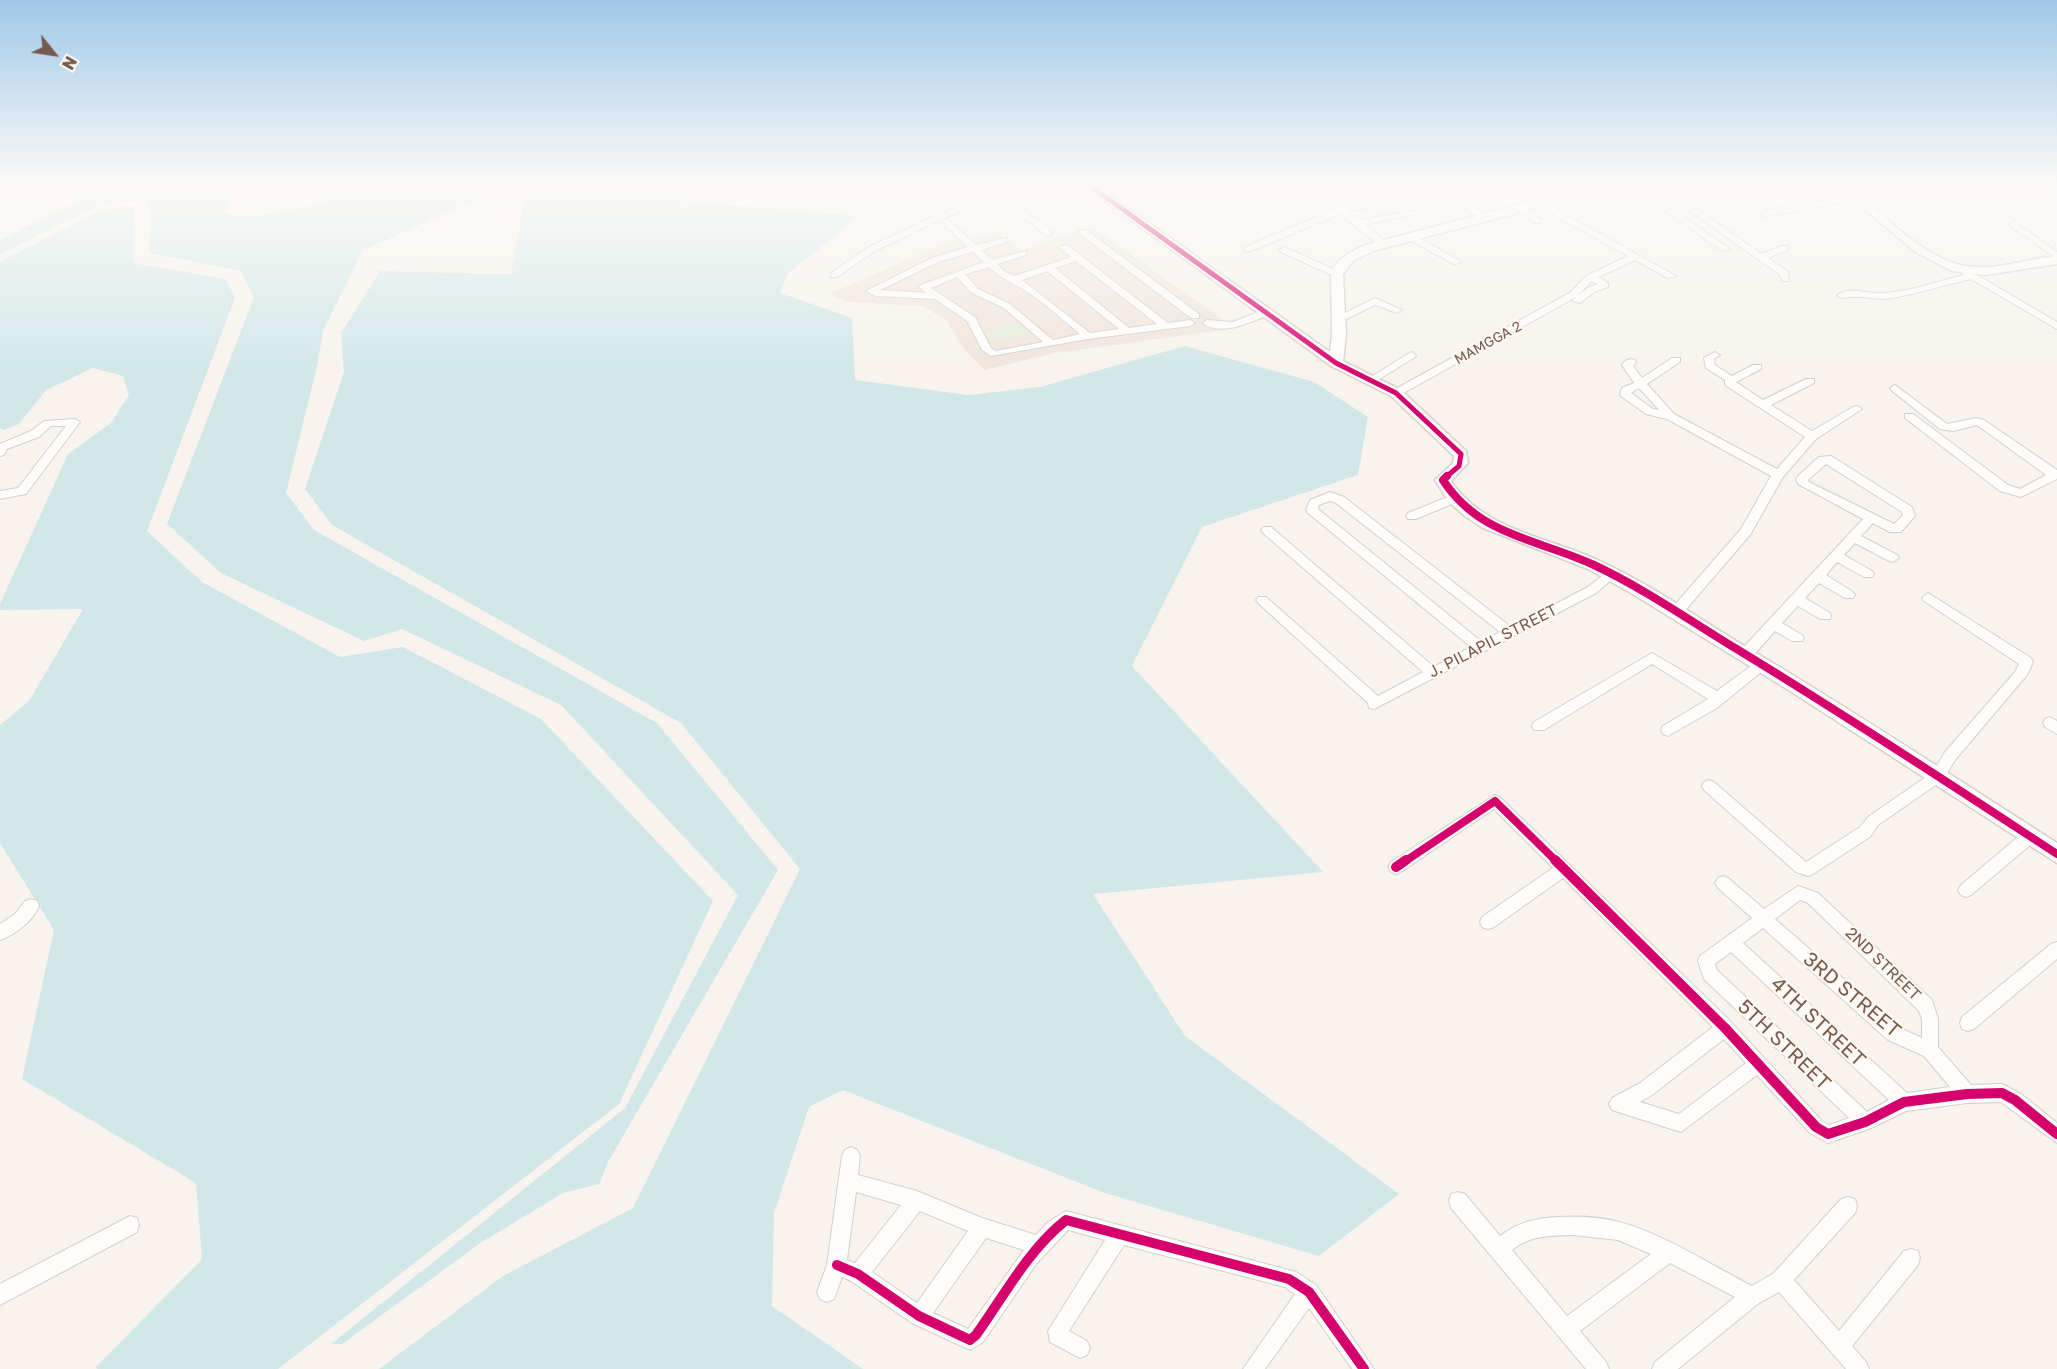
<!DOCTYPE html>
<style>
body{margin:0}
#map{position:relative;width:2057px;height:1369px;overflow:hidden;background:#f8f3ee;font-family:"Golos Text",sans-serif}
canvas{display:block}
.north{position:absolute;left:24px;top:24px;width:60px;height:60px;-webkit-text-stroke:4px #fef8f1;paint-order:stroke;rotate:120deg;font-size:16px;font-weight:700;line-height:24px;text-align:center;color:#765a4f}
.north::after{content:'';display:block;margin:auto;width:21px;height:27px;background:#765a4f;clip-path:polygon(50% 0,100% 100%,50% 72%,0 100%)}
</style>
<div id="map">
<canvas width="2057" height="1369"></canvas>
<div class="north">N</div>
</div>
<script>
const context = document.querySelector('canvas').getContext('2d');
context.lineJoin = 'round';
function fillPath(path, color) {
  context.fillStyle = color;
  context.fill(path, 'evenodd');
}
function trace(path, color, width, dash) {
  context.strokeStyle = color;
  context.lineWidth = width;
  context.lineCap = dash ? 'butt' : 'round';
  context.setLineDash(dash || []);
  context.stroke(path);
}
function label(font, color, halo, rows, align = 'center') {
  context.font = font + ' "Golos Text",sans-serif';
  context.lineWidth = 4.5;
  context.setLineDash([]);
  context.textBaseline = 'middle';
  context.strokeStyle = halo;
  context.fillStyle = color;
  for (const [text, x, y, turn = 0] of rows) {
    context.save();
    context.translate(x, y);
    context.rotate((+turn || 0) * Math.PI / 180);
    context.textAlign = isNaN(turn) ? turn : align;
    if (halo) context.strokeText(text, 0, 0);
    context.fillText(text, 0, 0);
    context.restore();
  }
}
const residential = new Path2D(`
 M1091,226L1226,322L1260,310L1269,317L1238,328L1055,353L984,370L963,348L947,321L923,306L847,302L829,294L964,235L971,240L999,232L1022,250Z`);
const green = new Path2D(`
 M1021,323L1028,333L991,342L985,331Z`);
const water = new Path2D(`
 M75,185H246L225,210V213C245,222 324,207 340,192L329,187L310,185H488L493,193L363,250L323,331L317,366L286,493L314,530L657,723L778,870L608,1162L599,1184L563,1193L482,1242L342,1344H331L625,1108L738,895L561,705L402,629L364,641L221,573L167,524L254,297L240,271L150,253L149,202C101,194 42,234 0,255V240L75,203Z
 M521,185H678L672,191L688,202L860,216L787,274L780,293L852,318L855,380L968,395L1040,387L1185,346L1314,382L1368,417L1358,475L1202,527L1132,666L1323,872L1093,894L1185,1036L1399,1194L1319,1256L1105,1193L843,1090L809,1107L774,1213L772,1306L863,1369H379L503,1276L633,1208L800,869L681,723L332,525L305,489L344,372L341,333L380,271L511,274L526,191Z
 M125,206L135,207L133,263L226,279L235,298L147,531L202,582L340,657L403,647L541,719L713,901L619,1104L278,1369H97L96,1367L202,1259L196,1183L22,1079L54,930L0,843V725L29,701L83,609L0,610V604L68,454L111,423L129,395L123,376L93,368L46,390L19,424L3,430L0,428V261L100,211Z`);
const street = new Path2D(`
 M497,185H505L510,191L503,193Z
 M929,185H938L961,203L1000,185H1011L1002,191L1051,231V235H1045L995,194L943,219H948L976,245L1007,238V242L981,250L992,260L1026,251V255L997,264L1005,272L1015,276L1071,257L1059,247L1067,245L1168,323L1190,320L1195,323L1190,326L1088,339L991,356L982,350L967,321L935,299L876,296L866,291L932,258L968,247L942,223V219L875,251L837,277H831V273L869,247L954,207ZM973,252L984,262L921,285L919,287L926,293L880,290L938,262ZM1076,261L1157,324L1129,328L1055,268ZM989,267C1001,279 1018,285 1032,295C1049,307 1064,321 1080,334L1053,340L1010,304L978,289L965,274ZM1047,271L1119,329L1090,333L1022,280ZM957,277L972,293L1004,308L1043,342L996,351L991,348L975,317L931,288Z
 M1115,185H1124L1130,190L1123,192Z
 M1297,185H1309L1238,212L1231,210Z
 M1324,185H1332V190L1325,193L1343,207L1436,185H1445L1490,218L1482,220L1441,190L1348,212L1359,220L1415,210V214L1365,225L1385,241V245H1379L1340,214L1251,251H1245V247L1335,209L1317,194L1318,189L1324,187Z
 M1628,185H1638L1730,249L1722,251Z
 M1653,185H1662L1762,254L1781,246H1787V250L1768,258L1788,272L1789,281H1783L1780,275Z
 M0,192L8,191L12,194L0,198Z
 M1857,194L1861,197L1860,199L1764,217L1760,214L1764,211Z
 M1536,201H1542L1676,276L1668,278L1635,260L1599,277L1608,283V287L1594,292L1580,303L1572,301L1576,297L1400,395H1392V391L1571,292L1586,276L1628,256L1536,205ZM1592,281L1597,284L1588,288L1578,295Z
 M1521,205L1541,219V223H1535L1518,210L1517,208Z
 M2014,221L2057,252V259L2011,226L2009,224Z
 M1080,230H1086L1199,314V318H1191L1080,234Z
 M1406,234H1412L1462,262L1454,264L1406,238Z
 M1284,247L1340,272L1342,274L1334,276L1281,252L1279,250Z
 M1965,268L2057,322V329L1971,279C1945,285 1919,293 1893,298C1875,301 1861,294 1842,298L1837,295C1850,286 1863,293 1877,293C1906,294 1937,281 1964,275L1960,271Z
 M1375,298L1402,310L1397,313L1375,305L1342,321L1338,322L1333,319Z
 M1266,309L1271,312L1270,314C1250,322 1222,337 1202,323L1207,320L1233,322Z
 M1411,352L1416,355L1415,357L1375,382L1371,383L1366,380Z
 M1715,352L1720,355L1714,359L1715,365L1732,376L1753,365H1761V369L1736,382L1763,400L1806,379H1814V383L1771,405L1812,431L1853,407L1857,406L1862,409L1816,439L1783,477L1750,535L1682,614H1672L1671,611L1672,608L1741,529L1771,476L1667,419L1646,414L1621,396L1620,394L1622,388L1634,383L1622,365C1625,360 1629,358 1635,360L1636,362L1633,366L1642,378L1672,358H1680V362L1647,384L1674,414L1777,469L1805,437L1725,385V380L1706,368L1704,358ZM1639,388L1659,410L1653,409L1631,393Z
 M1895,385L1947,424L1976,418L1984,420L2057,470V479L2021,497L2000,491L1905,418V414H1913L2008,485L2020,489L2046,475L1977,425L1953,431L1940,429L1891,390L1890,388Z
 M75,419L80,422L26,494L0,499V491L18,488L66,426H51L39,437L7,449L4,455L0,456V444L31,431L44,421Z
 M1831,456L1912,507L1915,516L1901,532H1890L1873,523L1861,536L1897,555L1899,558L1893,562L1889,561L1855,543L1844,555L1872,571L1874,574L1872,577H1864L1837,562L1826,575L1853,592L1855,595L1853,598H1845L1819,583L1805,598L1830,613L1831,616L1830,619H1820L1798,606L1782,623L1802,635L1804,638L1802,641H1792L1775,631L1751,658H1741L1739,654L1741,650L1863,519L1798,484L1796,479L1798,476L1819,457ZM1826,464L1902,512L1903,515L1894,524L1809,482L1808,480Z
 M1330,492L1344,497L1511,627L1588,587L1607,572H1615L1617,575L1596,593L1374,709L1369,708L1368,703L1258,603L1256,600L1258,597H1266L1378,696L1423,672L1263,533L1261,530L1263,527H1271L1434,667L1471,647L1308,513L1306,510L1310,500ZM1330,501L1336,503L1500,632L1482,642L1318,509L1319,505Z
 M1455,494L1459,495L1461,498L1459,501L1416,519H1408L1406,516L1408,513Z
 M1928,593L2031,658L2033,662L2027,675L1955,760L1943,780L1878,825L1870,837L1813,874L1808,876L1796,872L1704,790L1702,786L1704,782L1709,780L1714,782L1806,862L1860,827L1868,817L1933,772L1945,752L2015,672L2019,664L1924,601L1922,598Z
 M1652,653L1717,691L1759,660H1769L1771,664L1717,708L1668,736L1663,734L1661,730L1663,726L1708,699L1652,664L1544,730H1534L1532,726L1534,722Z
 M2050,717L2057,721V734L2045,727L2043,723L2045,719Z
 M1495,795L1500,797L1731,1022L1822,1121L1829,1125L1849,1118L1704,979L1698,961L1700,956L1752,918L1718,888L1715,883L1718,878L1723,876L1728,878L1764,909L1798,886L1818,893L1932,1000L1938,1019V1047L1971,1085L2002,1084L2008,1087L2021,1094L2057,1123V1143L2001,1102L1967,1103L1906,1111L1871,1128L1828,1143L1810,1133L1757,1075L1681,1132L1612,1110L1609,1104L1612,1098L1640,1083L1713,1027L1563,878L1494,927L1488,929L1482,927L1480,922L1482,917L1553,868L1494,809L1401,872L1396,874L1391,872L1388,867L1391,862ZM1800,900L1808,903L1919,1011L1922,1019V1038L1900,1028L1775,919ZM1763,928L1888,1040L1924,1056L1950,1087L1907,1093L1743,943ZM1731,952L1889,1100L1867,1112L1717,970L1715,964ZM1724,1039L1746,1063L1679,1114L1640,1102L1652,1095Z
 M2030,830L2035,831L2037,836L2035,841L1971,895L1966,897L1961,895L1958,890L1961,885L2025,831Z
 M31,899L37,901L39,906C32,922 16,934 0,940V924L15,914L25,901Z
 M2057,942V959L1974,1029L1968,1031L1962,1029L1960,1023L1962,1017L2051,944Z
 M851,1147L857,1150L860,1156L858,1175L917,1191L982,1218L1036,1235L1048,1222L1066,1211L1296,1272L1316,1285L1374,1369H1352L1309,1308L1265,1369H1243L1295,1294L1285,1287L1124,1245L1069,1331L1087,1341L1090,1348L1087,1355L1080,1358L1050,1342L1048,1331L1105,1240L1068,1230L1037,1263L983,1342L970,1350L912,1323L851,1281L842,1277L834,1299L827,1302L820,1299L817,1292L827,1265L842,1156L845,1150ZM856,1192L901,1205L855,1263L847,1260ZM920,1211L968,1231L917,1303L872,1272ZM986,1238L1024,1250L968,1329L933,1313Z
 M1458,1192L1465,1194L1500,1236C1518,1222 1536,1218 1559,1217C1578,1216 1601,1217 1619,1222C1662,1233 1711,1265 1752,1286L1774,1273L1841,1199L1848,1197L1855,1199L1857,1206L1855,1213L1794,1280L1839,1331L1904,1251L1911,1249L1918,1251L1920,1258L1918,1265L1852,1346L1866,1362L1869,1369H1846L1779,1292L1759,1303L1678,1369H1652L1655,1362L1735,1297L1670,1263L1580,1331L1606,1362L1609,1369H1586L1451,1208L1449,1201L1451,1194ZM1572,1235L1618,1240L1651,1254L1567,1316L1512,1250C1532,1235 1547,1236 1572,1235Z
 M130,1216L137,1218L139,1225L137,1232L0,1305V1284Z`);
const secondary = new Path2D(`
 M1083,185H1096L1330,352L1332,335L1331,274C1336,258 1351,252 1365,245L1517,205L1579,185H1596L1594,187L1525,211L1373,251L1353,261L1343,274L1346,335L1343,361L1401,390L1466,451L1468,463L1451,481C1485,531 1549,537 1600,561C1648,583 1692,614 1738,642C1846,706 1951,775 2057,843V863L1790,691L1631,593L1588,569L1483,528L1465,516L1449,502L1435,480L1453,463L1454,456L1391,396L1331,366Z
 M1835,185H1848C1885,214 1924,263 1974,267C2002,269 2030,258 2057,256V264L1985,275L1952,271L1917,253Z`);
const cyclewayFar2 = new Path2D(`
 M1089,185L1336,363L1396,393L1461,454L1459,466L1446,477`);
const cyclewayFar1 = new Path2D(`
 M1447,476L1443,480C1479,536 1538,539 1594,565C1643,588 1689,620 1735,648C1844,714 1950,784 2057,854
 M1404,862L1495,801L1557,862`);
const cycleway = new Path2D(`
 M1555,860L1725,1028L1816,1127L1828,1134L1865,1122L1904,1102L1967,1094L2002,1093L2015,1100L2057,1134
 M1396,867L1406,860
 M837,1265L858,1274L919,1316L970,1340L976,1335C1004,1296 1028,1250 1066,1220L1289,1279L1309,1292L1364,1369`);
const farStreetnames = [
 ["MAMGGA 2",1488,343,-29]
];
const streetNames = [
 ["J. PILAPIL STREET",1493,641,-27],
 ["2ND STREET",1883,964,44]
];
const nearStreetnames = [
 ["3RD STREET",1852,995,40],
 ["4TH STREET",1818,1022,43],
 ["5TH STREET",1784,1045,44]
];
fillPath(residential, '#f0e5dd');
fillPath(green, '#e7eeda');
fillPath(water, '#d1e7e8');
trace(street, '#d5cfc9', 2);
trace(secondary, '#d8d0ca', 3);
fillPath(street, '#fefdfc');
fillPath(secondary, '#fefdfc');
trace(cyclewayFar2, '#d6006c', 5);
trace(cyclewayFar1, '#d6006c', 8);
trace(cycleway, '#d6006c', 10);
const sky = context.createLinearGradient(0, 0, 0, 376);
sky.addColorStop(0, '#9fc8e8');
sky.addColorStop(0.49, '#fcfaf7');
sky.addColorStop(1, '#fcfaf700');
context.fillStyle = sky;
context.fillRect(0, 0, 2057, 376);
label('14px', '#765a4f', '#fef8f1', farStreetnames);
label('16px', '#765a4f', '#fef8f1', streetNames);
label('20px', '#765a4f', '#fef8f1', nearStreetnames);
</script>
